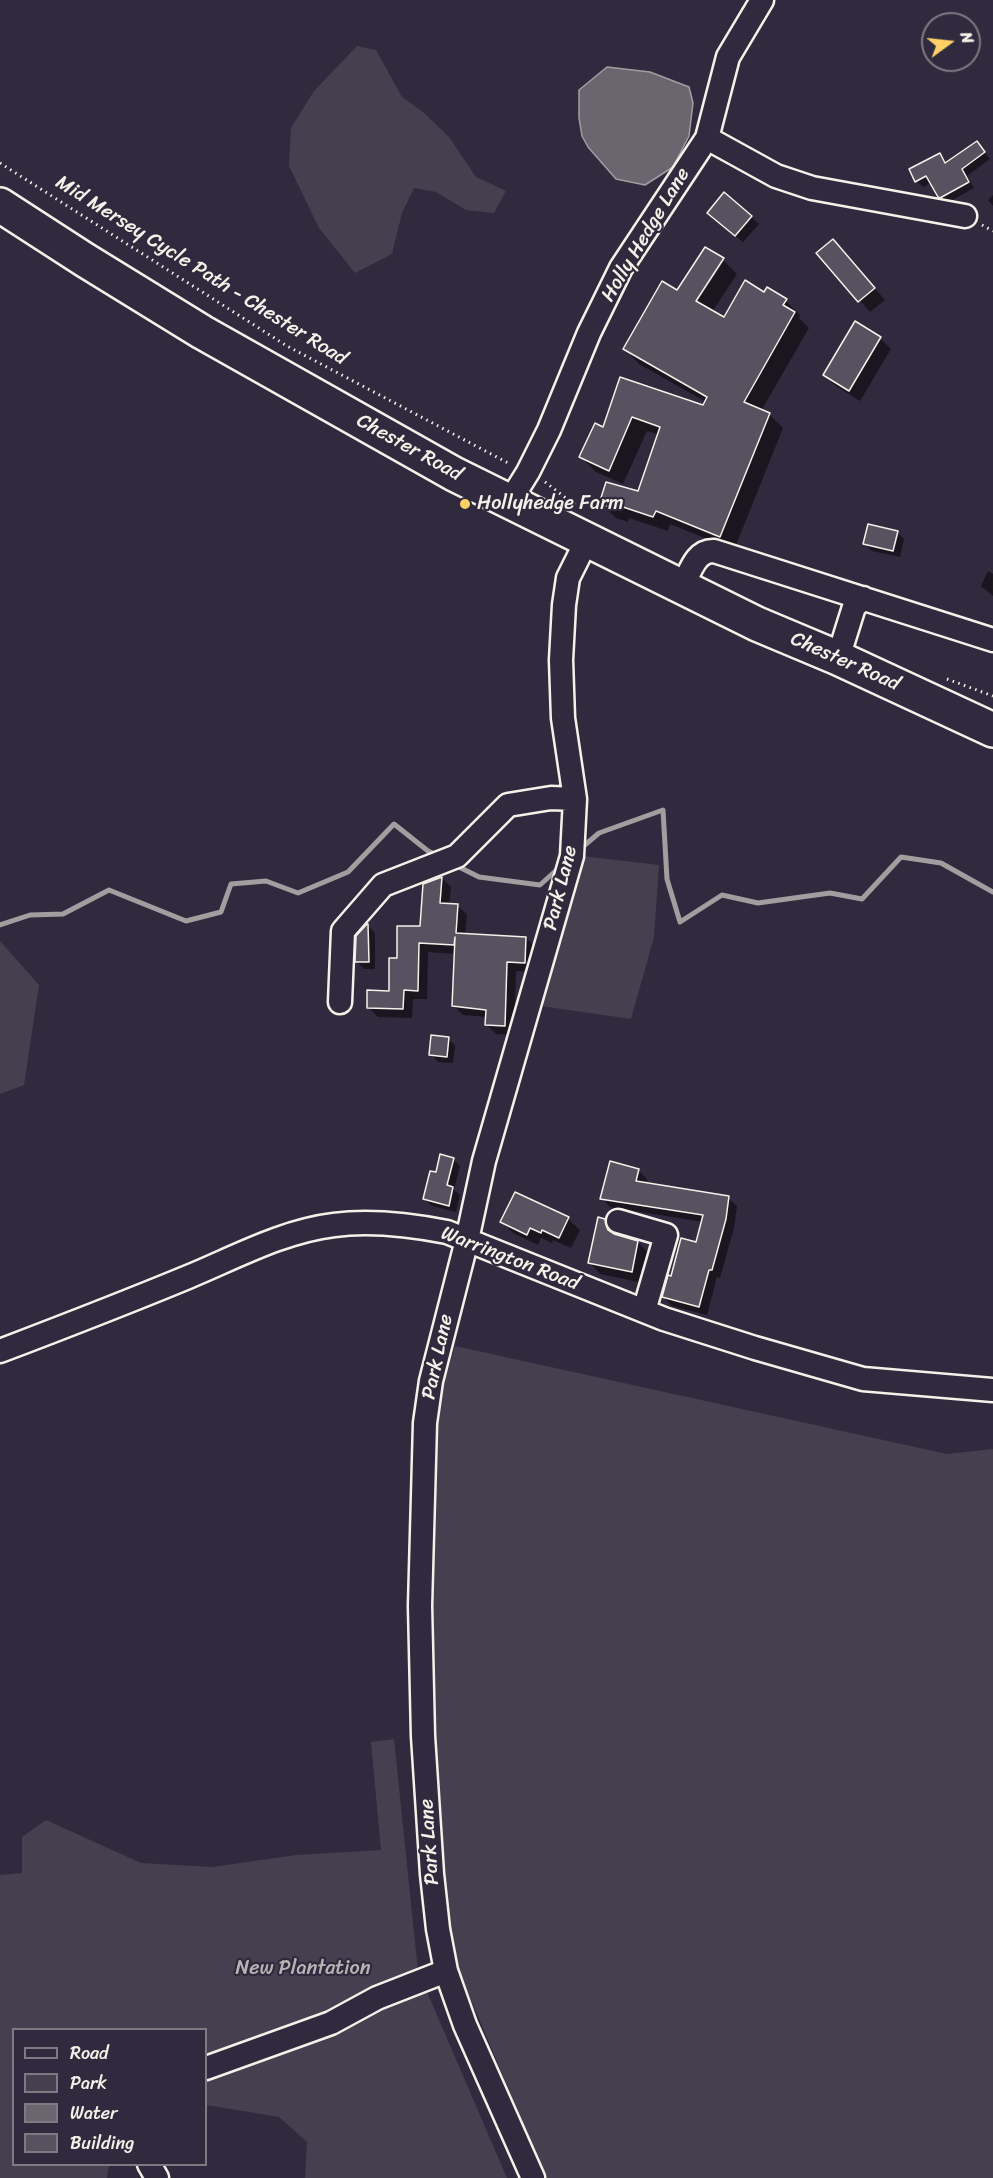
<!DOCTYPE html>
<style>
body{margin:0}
#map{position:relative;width:993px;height:2178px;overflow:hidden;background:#2f2a3d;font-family:Sriracha,sans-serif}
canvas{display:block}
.legend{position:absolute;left:12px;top:2028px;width:195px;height:138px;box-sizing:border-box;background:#2f2a3d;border:2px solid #7e7a81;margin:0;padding:8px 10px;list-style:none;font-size:18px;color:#f4f1e8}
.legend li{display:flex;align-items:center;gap:12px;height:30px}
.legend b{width:30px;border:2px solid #7e7a81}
.north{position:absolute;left:921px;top:12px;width:60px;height:60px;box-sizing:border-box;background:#2f2a3d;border:2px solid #7e7a81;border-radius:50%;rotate:75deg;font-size:16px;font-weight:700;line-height:24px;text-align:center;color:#f4f1e8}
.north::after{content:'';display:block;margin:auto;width:21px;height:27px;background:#ffd166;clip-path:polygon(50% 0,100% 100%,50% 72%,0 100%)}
</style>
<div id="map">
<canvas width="993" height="2178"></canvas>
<ul class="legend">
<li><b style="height:8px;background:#2f2a3d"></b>Road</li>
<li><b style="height:16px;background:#454050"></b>Park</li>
<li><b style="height:16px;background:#6a6670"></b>Water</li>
<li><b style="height:16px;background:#56525f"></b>Building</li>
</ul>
<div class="north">N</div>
</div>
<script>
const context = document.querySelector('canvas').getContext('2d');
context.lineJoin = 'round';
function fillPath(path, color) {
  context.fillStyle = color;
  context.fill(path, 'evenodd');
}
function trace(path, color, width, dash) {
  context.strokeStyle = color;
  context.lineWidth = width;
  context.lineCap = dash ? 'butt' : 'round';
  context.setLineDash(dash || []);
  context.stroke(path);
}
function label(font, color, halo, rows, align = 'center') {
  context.font = font + ' Sriracha,sans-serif';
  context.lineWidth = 4.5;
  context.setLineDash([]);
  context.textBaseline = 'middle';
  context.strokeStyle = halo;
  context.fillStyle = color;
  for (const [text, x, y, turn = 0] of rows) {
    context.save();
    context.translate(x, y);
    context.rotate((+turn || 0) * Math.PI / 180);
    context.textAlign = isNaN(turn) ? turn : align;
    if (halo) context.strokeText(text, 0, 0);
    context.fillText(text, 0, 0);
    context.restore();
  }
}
const green = new Path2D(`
 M357,46L376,50L402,97L423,112L449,137L476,177L506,191L494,213L466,210L436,192L414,188L402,213L392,254L355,273L319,228L289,166L291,128L314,91Z
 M581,856L659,865L654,937L631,1019L541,1006Z
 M0,941L39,985L24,1085L0,1094Z
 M455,1346L947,1454L993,1449V2178H546L453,1957L430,1738L432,1422Z
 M394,1739L418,1971L507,2178H305L307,2142L279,2117L206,2105V2030H14V2164L109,2165L107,2178H0V1875L22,1873V1837L46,1820L141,1863L212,1867L296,1855L381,1850L371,1742Z`);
const water = new Path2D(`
 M607,67L650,72L689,87L693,103L689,136L673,167L645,185L616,179L588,147L582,136L579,118V90Z`);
const shadow = new Path2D(`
 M977,143L990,159L967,176L974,188L947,203L939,196L931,183L923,187L917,181L939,155L947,164Z
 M725,194L759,224L743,242L716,220Z
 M993,195V206L988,200Z
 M833,241L885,300L870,312L819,253Z
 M706,249L724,261H720L691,306L693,308L724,261L737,274L712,312L724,319L745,282L765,294L768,289L786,301L800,315L799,318L809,328L761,411L769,414L783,428L734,550L670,524L668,531L629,518L628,522L616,518L601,503L607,483L639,493L659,435L647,431L623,484L596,472L581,457L596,425L604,429L621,379L704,407L706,402L639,364L625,349L663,283L678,292Z
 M880,338L891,349L860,401L836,386L824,375Z
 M897,532L904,539L900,557L872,551L865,544Z
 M988,571L993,574V596L981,586Z
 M442,878L451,887L449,905L458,906L467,915L465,935L526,938L535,947L534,972L516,971L514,1035L496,1034L487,1025V1017L463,1015L453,1005L456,954L428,952L427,999H413L412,1018L378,1017L368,1007L391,993L399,959L421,928Z
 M368,926L375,933V969H364L357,962L358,937Z
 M448,1038L455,1046L453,1063L438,1062L431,1054Z
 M453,1159L460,1166L454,1190L460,1195L456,1212L432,1206L424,1199L437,1174Z
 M638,1170L647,1179L645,1185L728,1198L737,1206L734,1228L720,1278L717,1277L707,1315L672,1306L664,1297L672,1278L697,1244L703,1222L610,1207L602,1198Z
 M515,1194L568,1219L580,1230L571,1248L553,1240L552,1243L541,1238L538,1245L513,1233L502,1222Z
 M604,1220L616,1232L617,1236L638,1242L649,1254L643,1283L600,1274L589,1262Z`);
const stream = new Path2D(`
 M579,850L599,833L663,810L667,879L680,922L722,895L758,903L830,893L862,899L901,857L941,863L993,892
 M455,865L479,877L540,885L561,866
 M0,925L30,915L63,914L109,890L186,921L221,912L231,884L266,881L298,893L348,872L394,824L428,851L439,856`);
const building = new Path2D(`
 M977,141L985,152L962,169L969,182L940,198L938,197L926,176L915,182L909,169L940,153L945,163Z
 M724,192L752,216L735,236L707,213Z
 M833,239L875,288L858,302L816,253Z
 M705,247L724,258L696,301L724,317L745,280L764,292L767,287L787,299L783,305L795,312L744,402L770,413L720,537L656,511L653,517L614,504L613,508L599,504L606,482L638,491L660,427L632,417L609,471L579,457L595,423L603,427L620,377L703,405L707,397L623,349L662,281L677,290Z
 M855,321L881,337L849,391L823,375Z
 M868,524L898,531L893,551L863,544Z
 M442,877L440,903L458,904L456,933L526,937L525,963L507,962L505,1026L485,1025L486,1010L452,1006L455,937L454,945L419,943L418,991L404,990L403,1009L367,1008V990L389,991V958H397V926H420L423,884Z
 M367,924H368L369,962H355L356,936Z
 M431,1035L449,1037L447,1057L429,1055Z
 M440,1154L454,1158L447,1185L453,1187L449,1206L423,1199L430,1171L436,1172Z
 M610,1161L639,1169L636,1181L729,1196L726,1219L712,1270H709L699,1307L662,1297L668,1275L671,1276L681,1238L696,1242L703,1215L600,1199Z
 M515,1192L569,1217L559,1238L542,1230L541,1233L530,1228L527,1235L500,1222Z
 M598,1217L605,1219L608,1230L614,1234L638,1241L632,1272L588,1263Z`);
const path = new Path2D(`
 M0,163L287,346L510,464
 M982,225L993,231
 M545,482L575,505
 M947,679L993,696`);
const minor = new Path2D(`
 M707,138L776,176L812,188L965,216
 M510,501L528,472L549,430L589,333L621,268L707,138L728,57L762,0
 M682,587C690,573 695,550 714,551L993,640
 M838,658L854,607L863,598
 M340,1002L343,931L383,885L457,856L508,805L551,798L575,799
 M618,1221L666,1235L644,1311
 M0,1351C63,1327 125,1303 188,1277C234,1258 283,1231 334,1225C371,1220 411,1225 447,1232L664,1319L755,1348L863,1379L993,1390
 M206,2068L331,2023L377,1998L446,1971
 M149,2164L157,2178
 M533,2178L465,2025L446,1971L438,1929L432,1874L423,1736L420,1606L425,1423L431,1381L467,1240L484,1161L572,856L575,799L563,718L561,660L564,605L568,578L587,540`);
const highway = new Path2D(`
 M0,205L85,260L202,332L454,474L757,624L838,658L993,730`);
const markers = [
 [465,504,6,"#ffd166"]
];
const streetNames = [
 ["Holly Hedge Lane",646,235,-59],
 ["Mid Mersey Cycle Path - Chester Road",201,271,32],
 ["Chester Road",409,448,29],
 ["Chester Road",845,662,24],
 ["Park Lane",561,888,-76],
 ["Warrington Road",510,1259,21],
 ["Park Lane",438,1357,-78],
 ["Park Lane",430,1842,-94]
];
const poiNames = [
 ["Hollyhedge Farm",477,504]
];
const parkNames = [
 ["New Plantation",303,1969]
];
fillPath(green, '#454050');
fillPath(water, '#6a6670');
trace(water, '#a19ea0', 1.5);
fillPath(shadow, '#0007');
trace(stream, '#a19ea0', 5);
fillPath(building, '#56525f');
trace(building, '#f4f1e8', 1.5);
trace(minor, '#f4f1e8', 27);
trace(highway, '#f4f1e8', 38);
trace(path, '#f4f1e8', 3, [1.5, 4.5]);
trace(minor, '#2f2a3d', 22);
trace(highway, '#2f2a3d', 33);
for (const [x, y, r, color] of markers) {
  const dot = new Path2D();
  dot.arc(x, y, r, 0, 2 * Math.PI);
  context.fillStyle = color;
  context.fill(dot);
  trace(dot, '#2f2a3d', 2);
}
label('20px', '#f4f1e8', '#2f2a3d', streetNames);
label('20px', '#f4f1e8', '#2f2a3d', poiNames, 'left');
label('20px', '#b7b3b3', '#2f2a3d', parkNames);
</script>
